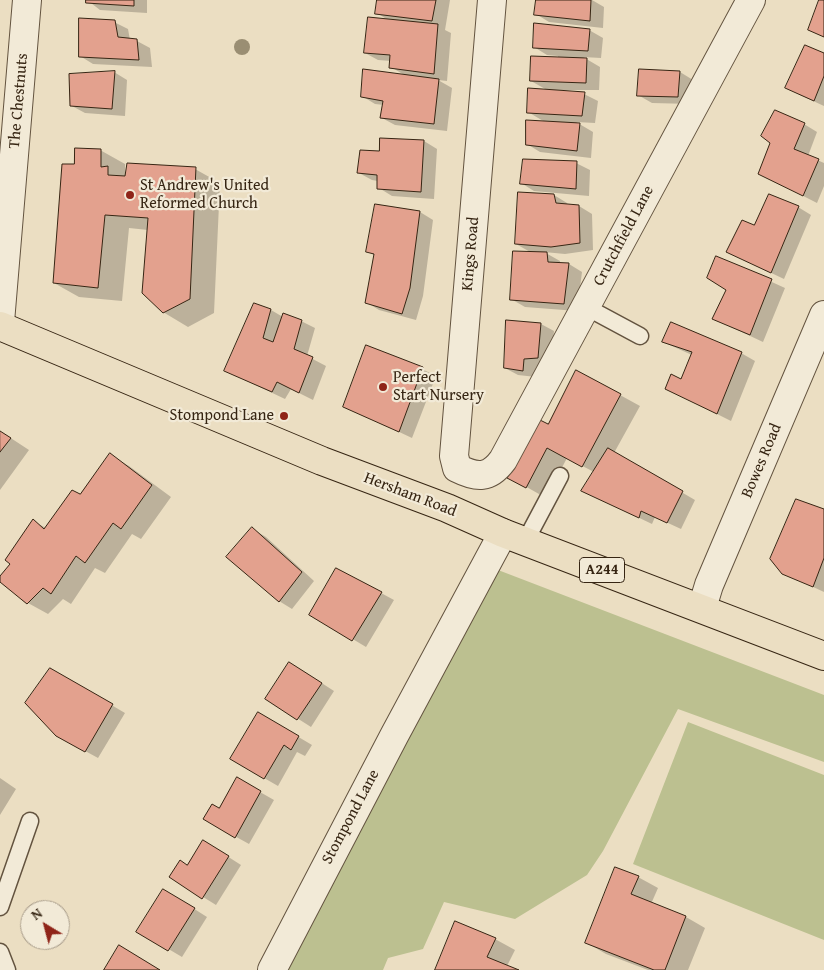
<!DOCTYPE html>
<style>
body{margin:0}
#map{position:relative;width:824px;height:970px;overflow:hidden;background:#ebdec2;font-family:"Gentium Book Plus",serif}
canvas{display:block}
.north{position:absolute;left:20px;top:900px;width:50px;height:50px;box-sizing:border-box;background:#f2ead7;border:1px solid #a79b89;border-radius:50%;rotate:323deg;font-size:14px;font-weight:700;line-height:20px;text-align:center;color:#362513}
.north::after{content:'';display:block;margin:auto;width:18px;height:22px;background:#8f2418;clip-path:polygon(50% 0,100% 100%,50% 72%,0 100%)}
</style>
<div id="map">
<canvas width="824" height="970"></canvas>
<div class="north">N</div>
</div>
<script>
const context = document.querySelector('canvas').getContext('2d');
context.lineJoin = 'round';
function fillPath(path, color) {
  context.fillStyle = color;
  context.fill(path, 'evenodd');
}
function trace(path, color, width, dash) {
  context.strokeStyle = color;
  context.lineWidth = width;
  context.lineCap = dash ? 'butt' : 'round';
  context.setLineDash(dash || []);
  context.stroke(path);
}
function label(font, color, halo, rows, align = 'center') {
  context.font = font + ' "Gentium Book Plus",serif';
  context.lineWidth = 4.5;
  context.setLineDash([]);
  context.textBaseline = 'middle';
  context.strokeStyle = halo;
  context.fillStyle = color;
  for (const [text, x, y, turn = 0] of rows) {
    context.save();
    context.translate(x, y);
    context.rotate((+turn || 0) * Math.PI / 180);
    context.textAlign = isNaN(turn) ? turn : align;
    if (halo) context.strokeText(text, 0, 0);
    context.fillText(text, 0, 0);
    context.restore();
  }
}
const green = new Path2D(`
 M485,565L824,695V762L678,709L603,851L587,875L515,919L444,902L423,949L388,958L383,970H278Z
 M688,722L824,775V940L633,864Z`);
const shadow = new Path2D(`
 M87,0H147V13L100,10Z
 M378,0H450L445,30L451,33L447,81L438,80L452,88L447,131L395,125L382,118L384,105L375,104L362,96L406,76L391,67V61L378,60L365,53L388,20L377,13Z
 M537,0H592L604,7L603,28L549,22L536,14Z
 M114,22L128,29L130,40L137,41L150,48L152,67L93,64L80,56Z
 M589,30L603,38L601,58L583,57L600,67L599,90H547L531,81L558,58V56L547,55L534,47Z
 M824,54V106L800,95Z
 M640,71L680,72L693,80L691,104L652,103L638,95Z
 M114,72L127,80L125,116L85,113L72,106Z
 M584,94L598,101L595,123L576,122L593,132L591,158L540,152L527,144L545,122L528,112Z
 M804,124L817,132L808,156L824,163V186L817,203L760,174Z
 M381,139L424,141L437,149L434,199L392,196L379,188L378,181L372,180L359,173L380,152Z
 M100,150L125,164V172L195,169L220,183L214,313L188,327L163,312L148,230L129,228L122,301L79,297L54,283L75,165Z
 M576,163L590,170L589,196L534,191L521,183Z
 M554,195L567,203L568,205L579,206L592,214L593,250L565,254L544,252L560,261V264H569L582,272L577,311L525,307L511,299L532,253L516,244Z
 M376,206L420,212L433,220L423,296L416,320L379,310L366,302L375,256L368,251Z
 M798,207L811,215L784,279L727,252L754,227Z
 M717,257L785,288L763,342L714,319L728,289Z
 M255,305L271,310L283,317L301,321L315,328L307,356L326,366L313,400L291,389L285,399L226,371Z
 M507,322L541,324L554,331L551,365L537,366L536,377L518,375L505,368Z
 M663,342L741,353L755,361L731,421L667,389L682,380L692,355Z
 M422,369L436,376L412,438L344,406Z
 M620,395L640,406L614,453L695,500L681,529L655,517L652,524L583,491L594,472L567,458L546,498L509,477L548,426Z
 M0,431L29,450L0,490Z
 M110,455L129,466L171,497L141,539L132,534L105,573L95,568L71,604L63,599L48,614L28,603L0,578L12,564L33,521L46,528L80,496Z
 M824,511V592L783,573Z
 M253,529L266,537L314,581L292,609L279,601Z
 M381,593L394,600L366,647L311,614Z
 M50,669L125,713L98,758L56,735Z
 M303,671L334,691L311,727L267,699Z
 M258,713L312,745L305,756L297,752L278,786L231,759Z
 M0,778L16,789L0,815Z
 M237,779L274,800L249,844L204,819L219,810Z
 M216,849L241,865L216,905L171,877Z
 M638,877L658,888L651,904L686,917L705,928L688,970H648L606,954L587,943Z
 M177,898L207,917L182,957L138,931Z
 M495,939L515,950L507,966L517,970H437Z`);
const building = new Path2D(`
 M86,0H134V6L86,3Z
 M377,0H436L432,21L375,14Z
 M536,0H591L590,21L534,15Z
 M819,0H824V37L808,30Z
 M368,17L438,24L434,74L389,68L390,55L364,53Z
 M79,18L115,20L118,37L137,39L139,60L79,57Z
 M534,23L590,29L588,51L533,48Z
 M805,45L824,53V76L814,101L785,88Z
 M531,56L587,58L586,83L530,81Z
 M363,69L439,79L434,124L380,118L383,101L361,97Z
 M639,69L680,71L678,97L637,96Z
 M115,71L112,109L70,106L69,74Z
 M528,88L585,92L582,116L527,113Z
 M775,110L805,123L794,149L819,159L803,196L758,174L770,143L761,136Z
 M526,120L580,123L577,151L526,145Z
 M380,138L424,140L421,192L377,189V175L357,173L360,150L379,151Z
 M75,148L101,149V167L108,166V175L125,176L127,163L196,167L190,299L163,313L142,293L148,218L105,215L98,288L53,283L62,164H74Z
 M523,159L577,161L576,189L520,184Z
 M518,192L554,194L556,203L579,205L580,243L551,247L515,244Z
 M769,194L799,206L771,273L726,252L742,220L754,225Z
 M375,204L420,211L410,288L402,314L365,303L374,254L366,252Z
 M513,251L547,252L548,262L569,263L564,304L510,300Z
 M716,256L772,279L750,335L712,319L726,290L707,278Z
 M254,303L271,309L263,338L273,342L283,313L302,320L294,349L313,357L299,393L277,382L272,392L224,371Z
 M506,320L541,323L538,358L524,359L523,371L504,368Z
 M671,322L742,352L717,414L665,389L671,374L681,379L692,352L662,342Z
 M366,345L423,367L399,432L343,407Z
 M576,370L621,394L582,467L547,448L526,488L507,478L538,419L548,424Z
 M0,431L11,438L0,452Z
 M608,448L683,491L667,523L641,511L639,518L581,491Z
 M110,453L152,485L121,529L113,523L85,563L76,556L51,594L43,588L27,604L0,582V576L10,564L5,560L33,519L44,529L72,490L80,494Z
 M796,499L824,509V558L813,587L782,574L770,559Z
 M252,527L302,572L279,602L226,557Z
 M336,568L382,592L352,641L309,615Z
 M289,662L322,683L297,720L265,699Z
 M50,668L113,704L85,752L56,736L25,703Z
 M258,712L299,736L291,750L284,745L264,779L230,759Z
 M237,777L261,791L235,838L203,819L212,804L219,808Z
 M203,840L229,856L202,899L169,877L180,860L187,865Z
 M615,867L639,876L631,894L686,916L665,970H654L585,943Z
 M163,889L195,908L168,951L136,932Z
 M455,921L496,938L487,957L519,970H435Z
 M119,945L160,970H104Z`);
const service = new Path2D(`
 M586,307L640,336
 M526,540L560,476
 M0,907L30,821
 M0,952L7,970`);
const minor = new Path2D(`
 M492,0L454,456L457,468C477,478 489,479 503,460L751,0
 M0,322L27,0
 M702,608L709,585L824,315
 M272,970L394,736L503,533`);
const primary = new Path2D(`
 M0,326L322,461L447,508L503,533L824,656`);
const trees = [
 [242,47]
];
const markers = [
 [130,195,5,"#8f2418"],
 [383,387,5,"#8f2418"],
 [284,416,5,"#8f2418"]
];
const shields = [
 [602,570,45]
];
const shieldNames = [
 ["A244",602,570]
];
const streetNames = [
 ["The Chestnuts",19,101,-85],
 ["Crutchfield Lane",624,236,-62],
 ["Kings Road",471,254,-85],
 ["Bowes Road",762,461,-67],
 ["Hersham Road",410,495,21],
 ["Stompond Lane",351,817,-62]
];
const poiNames = [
 ["St Andrew's United",140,186],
 ["Reformed Church",140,204],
 ["Perfect",393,378],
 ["Start Nursery",393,396],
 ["Stompond Lane",274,416,"right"]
];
fillPath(green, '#bcc090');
fillPath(shadow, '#0003');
fillPath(building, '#e3a18e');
trace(building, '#362513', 1);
trace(service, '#63533f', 19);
trace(minor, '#63533f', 30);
trace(primary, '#362513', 30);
trace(service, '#f2ead7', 16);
trace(minor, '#f2ead7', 28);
trace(primary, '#ebdec2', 28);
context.fillStyle = '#9a8e73';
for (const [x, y] of trees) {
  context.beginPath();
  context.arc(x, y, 8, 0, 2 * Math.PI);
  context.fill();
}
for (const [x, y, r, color] of markers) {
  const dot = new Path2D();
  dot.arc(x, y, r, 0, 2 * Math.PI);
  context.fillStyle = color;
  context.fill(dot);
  trace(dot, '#f2ead7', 2);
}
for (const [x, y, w] of shields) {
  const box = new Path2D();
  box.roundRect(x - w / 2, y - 12.5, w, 25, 4);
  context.fillStyle = '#f2ead7';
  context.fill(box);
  trace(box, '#362513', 1);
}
label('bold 15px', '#362513', null, shieldNames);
label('16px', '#362513', '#f2ead7', streetNames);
label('16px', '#362513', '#f2ead7', poiNames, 'left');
</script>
